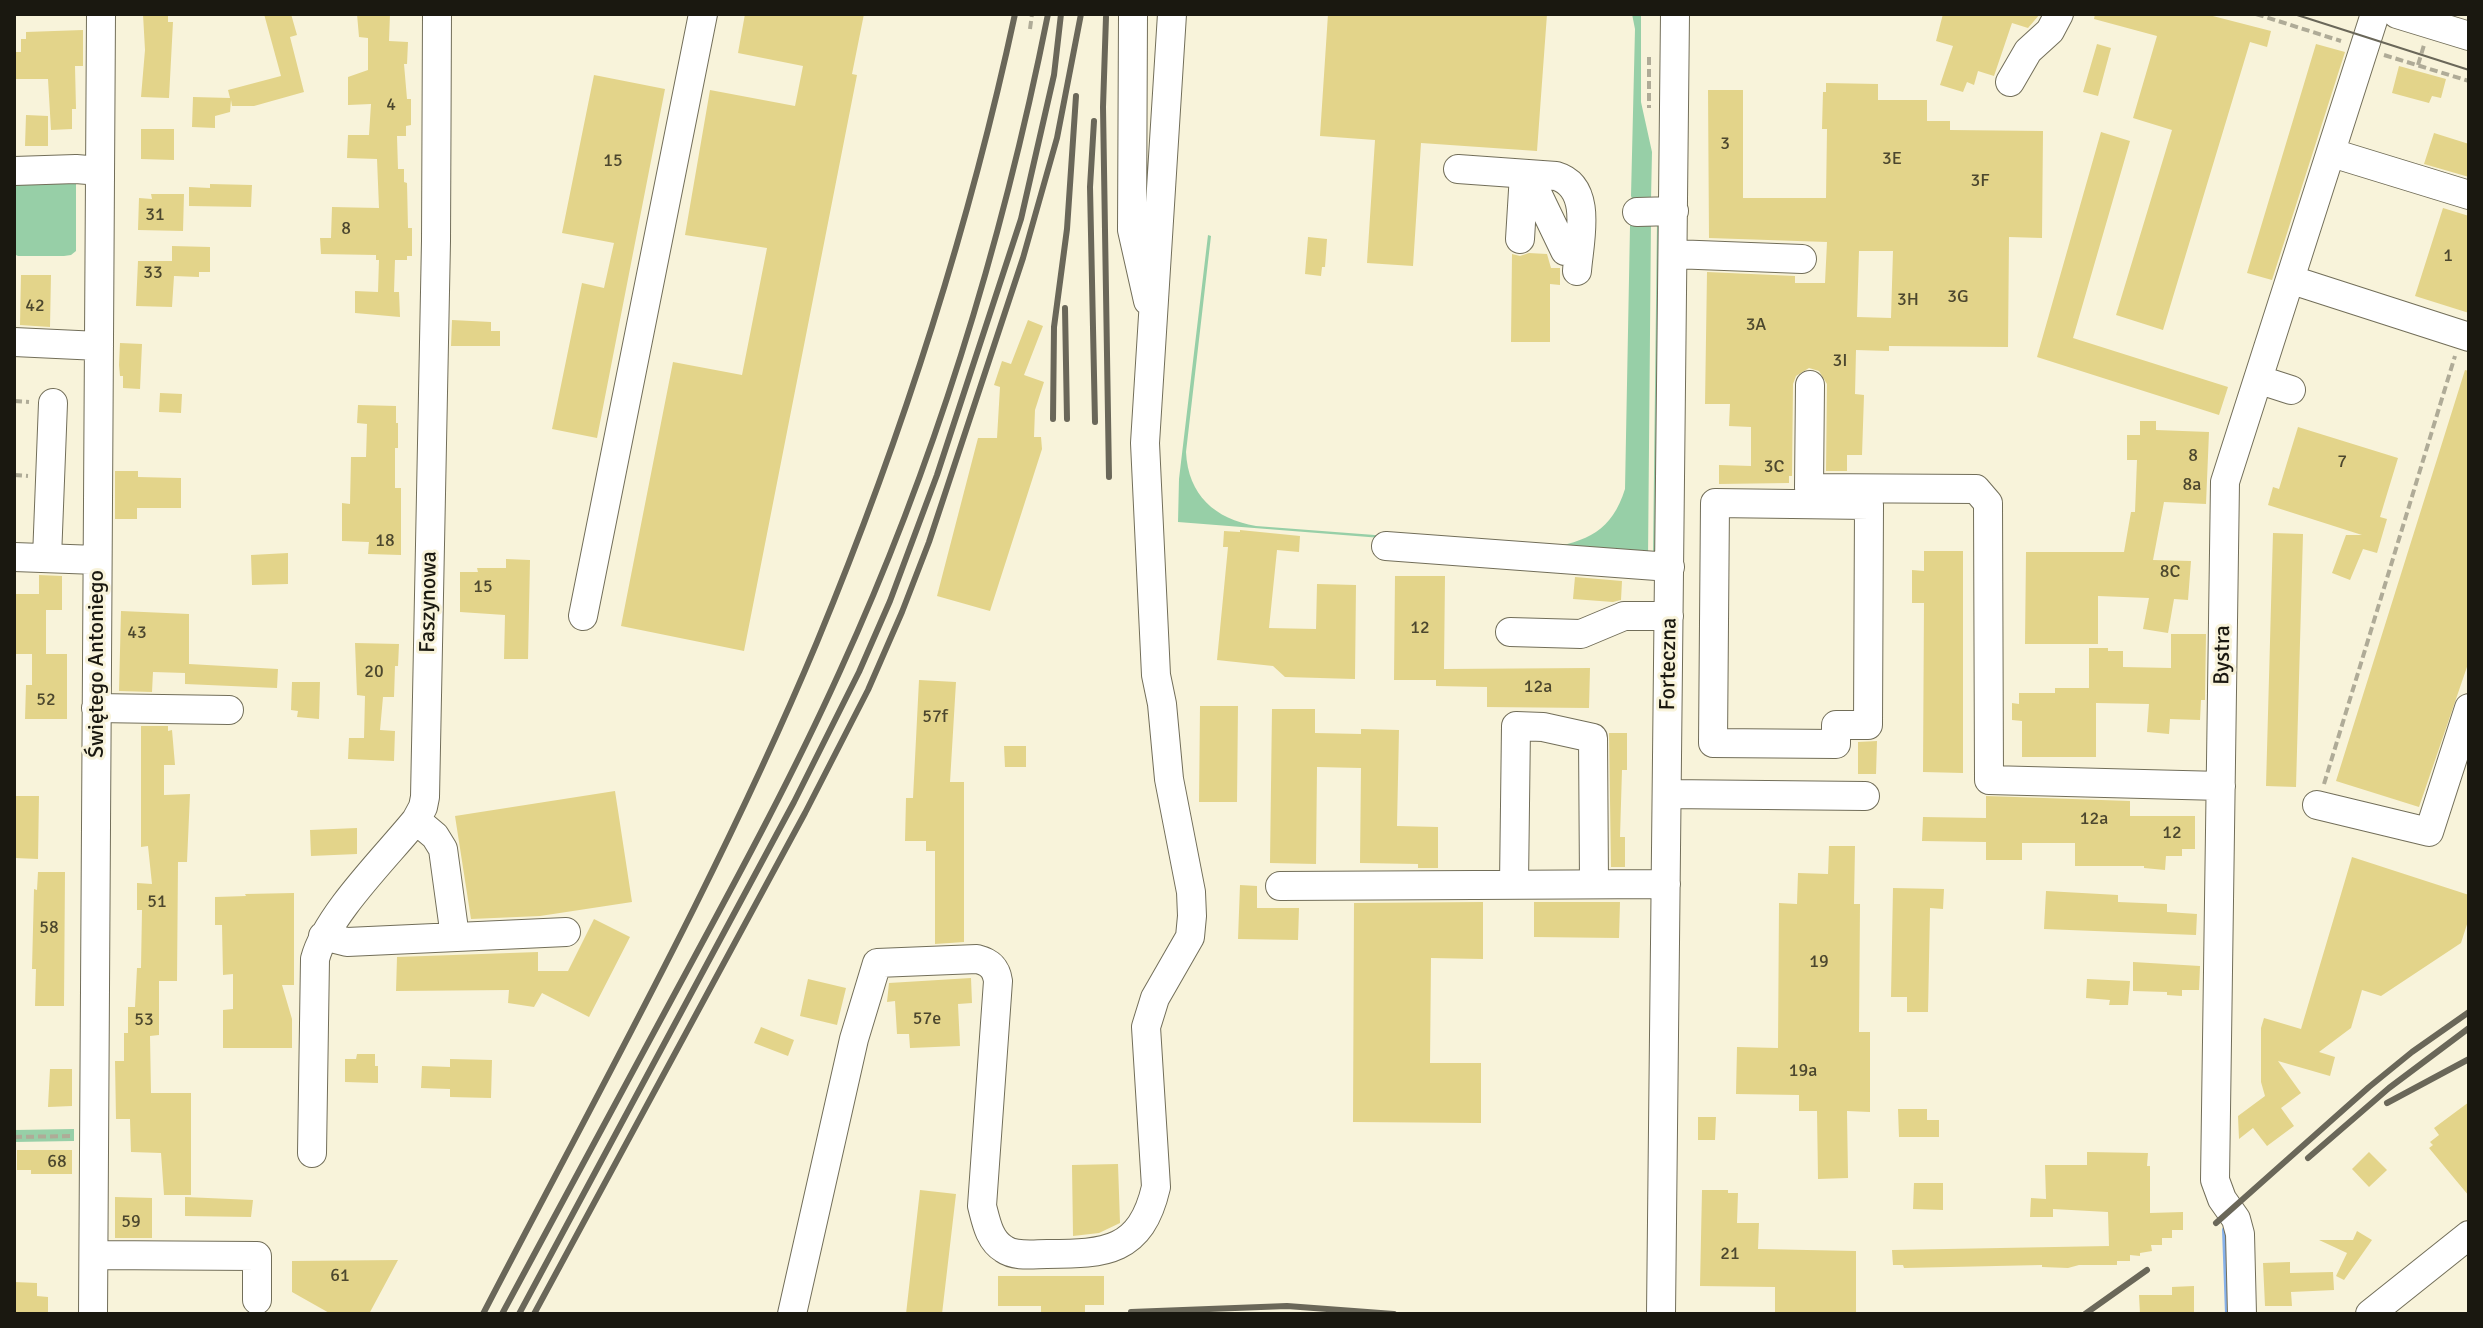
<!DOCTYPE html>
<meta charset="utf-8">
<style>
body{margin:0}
#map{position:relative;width:2483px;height:1328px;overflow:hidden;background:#f8f3da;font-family:Signika,sans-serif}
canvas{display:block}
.frame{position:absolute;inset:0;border:16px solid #1a1810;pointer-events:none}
</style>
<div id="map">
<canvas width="2483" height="1328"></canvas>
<div class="frame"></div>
</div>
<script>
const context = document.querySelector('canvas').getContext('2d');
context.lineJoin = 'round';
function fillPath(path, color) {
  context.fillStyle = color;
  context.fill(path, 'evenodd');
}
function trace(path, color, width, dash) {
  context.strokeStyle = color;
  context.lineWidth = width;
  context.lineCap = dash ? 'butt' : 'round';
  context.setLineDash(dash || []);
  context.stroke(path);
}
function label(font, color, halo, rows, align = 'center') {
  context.font = font + ' Signika,sans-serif';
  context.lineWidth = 6;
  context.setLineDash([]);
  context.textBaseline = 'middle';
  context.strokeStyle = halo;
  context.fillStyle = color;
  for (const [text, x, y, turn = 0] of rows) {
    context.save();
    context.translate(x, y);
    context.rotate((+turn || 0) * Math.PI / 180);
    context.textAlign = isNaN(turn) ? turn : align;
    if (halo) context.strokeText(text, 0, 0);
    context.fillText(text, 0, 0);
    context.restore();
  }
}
const green = new Path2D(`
 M1632,14H1641V102L1652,152L1651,200L1633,201L1631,196L1635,29Z
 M76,173V251L71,255L64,256H18L14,254V183Z
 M1651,221L1648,559L1178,522L1179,479L1208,235L1211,236L1186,452C1188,495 1215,519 1256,526L1546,548C1587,542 1612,531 1625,489L1630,226L1632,222Z
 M1657,222L1661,224L1659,552L1653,557Z
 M74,1129V1141L14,1142V1130Z`);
const stream = new Path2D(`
 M2225,1230L2228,1314`);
const building = new Path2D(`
 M143,14H168V22H173L169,98L141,97L145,50Z
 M264,14H291L297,35L290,37L304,92L254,106H232L231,100L230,112L215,116V128L192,127L193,97L230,98L228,90L281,76Z
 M357,14H390L389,41L408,42L407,64H404L407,99H411V125L406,126V136H397L398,169H404V182L407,183L408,228H412V256H407V260H395L394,292H399L400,317L355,313V291L378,292L379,260H376V255L321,254L320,238H331L332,207L379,208L377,159L347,158L348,135H369L371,104L348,105V77L368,70V38L359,37Z
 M745,14H864L852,74L857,75L744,651L621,626L673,362L742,375L767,248L685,235L710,90L795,106L803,66L738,53Z
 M1328,14H1547L1537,151L1421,143L1413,266L1367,263L1375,140L1320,136Z
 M1943,14H2040L2028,28L2012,23L1994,76L1978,71L1974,85L1967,82L1963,92L1940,85L1953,46L1936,41Z
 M2095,14H2205L2271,31L2267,47L2250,42L2163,330L2116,315L2172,130L2133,118L2157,36L2094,19Z
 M83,30V66H75L76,109H72V129L51,130L48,79H14V52H21V39H26V32Z
 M2097,44L2111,48L2098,96L2083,92Z
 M2316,44L2345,52L2272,280L2247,273Z
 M2399,66L2446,79L2441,98L2432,96L2429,103L2392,93Z
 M594,75L665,89L597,438L552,429L582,283L604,288L614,243L562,233Z
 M1826,83L1878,84V100H1927V121H1950V130L2043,131L2042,238L2009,237L2008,347L1889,346V351L1856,350L1855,394L1864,395L1862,455H1847V471H1826L1827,384L1819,371L1809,368L1796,376L1793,384L1792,476H1789V483L1719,484V465L1751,466V427L1729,426L1730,404H1705L1707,272L1795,276V283H1825L1827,242L1709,238L1708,90H1743V198H1826L1827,129H1822L1823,92H1826ZM1859,251H1893L1891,318L1857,317Z
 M26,115L48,116V146H25Z
 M141,129H174V160L141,159Z
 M2101,132L2130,141L2073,338L2228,387L2219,415L2037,357Z
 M2434,133L2469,144V177L2424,164Z
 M210,184L252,185L251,207L189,206V187L210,188Z
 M151,194H184L183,231L138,230L139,198L152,199Z
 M2443,208L2469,216V313L2415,296Z
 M1308,237L1327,239L1325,267H1322L1321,276L1305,274Z
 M172,246L210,247V272H199V277L174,276L172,307L136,306L138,261H172Z
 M1529,253L1547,254L1551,268H1560V285L1550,284V342H1511L1512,254L1520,256Z
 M21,275H51L50,327L20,325Z
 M452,320L491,322V331H500V346H451Z
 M1028,320L1043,326L1024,375L1044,382L1035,410L1034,437H1041L1042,449L990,611L937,596L978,438H997L1000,387L994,385L1002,361L1011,364Z
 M120,343L142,344L140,389L123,388V376H120L119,365Z
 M2465,370L2469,371V661L2419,807L2336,781Z
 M160,393L182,394L181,413L159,412Z
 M358,405L396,406V423H398V448H395V488H401V555L368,554L369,542L342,541V503L350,504L351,457H366L367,424L357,423Z
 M2140,421H2156V430L2209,432L2206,504L2164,502L2153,560L2191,561L2188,600L2174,599L2168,633L2143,629L2149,598L2098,596V644H2025L2026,552H2124L2131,512H2135L2137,460H2127V435H2140Z
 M2298,427L2398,458L2380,517L2387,519L2377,553L2363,549L2350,580L2332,573L2346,535H2362L2268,505L2273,487L2279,489Z
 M115,471H138V477L181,478V508H137V519H115Z
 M1240,530L1300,536L1299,552L1277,550L1269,628L1316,629L1317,584L1356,585L1355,679L1285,677L1273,666L1217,660L1228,547H1223L1224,531L1240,532Z
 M2273,533L2303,534L2296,787L2266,786Z
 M1924,551H1963V773L1923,772L1924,603H1912V570L1924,571Z
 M288,553V584L252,585L251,555Z
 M506,559L530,560L528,659H504L505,615L460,612V572H478L477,568H506Z
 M39,575L62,576V610H46V654H14V594H39Z
 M1395,576H1445L1444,669L1590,668L1589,708L1487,707V687L1436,686V680H1394Z
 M1575,577L1622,581L1621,600L1613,602L1573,599Z
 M121,611L189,614V664L278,669L277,688L185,684V673L153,672L152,692L119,691Z
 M2171,634H2206L2205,700H2201L2200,720L2170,719L2169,734L2147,732L2149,704L2096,703V757H2022V721L2012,720V703L2019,704V693H2055V688H2089V648H2108V651H2123V667L2171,668Z
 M355,643L399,644L398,666H395L394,697H383L380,730L395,731L394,761L348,759L349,738H364L365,696L357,695Z
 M32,654H67V719H25L26,685H32Z
 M919,680L956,682L950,782H964V942L935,944V851H926V841H905L906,798H913Z
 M292,682H320L319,719L297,717L298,711L291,710Z
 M1200,706H1238L1237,802H1199Z
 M1272,709H1315V733L1361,734V729L1399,730L1397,826L1438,827V868H1418V864L1360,863L1361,768L1317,767L1316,864L1270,863Z
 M141,726H168V731L172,730L175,765H164V795L190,794L187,862H178L177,981H159V1035L150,1036L151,1093H191V1195H164L161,1153L131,1152L130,1119H116L115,1061H124V1033H128V1007H135L137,968H141L142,910H137V883L152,884L148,846L141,847Z
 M1609,733H1627V770H1622L1620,837H1625V867H1611Z
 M1877,741L1876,774H1858V742Z
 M1004,746H1026V767H1005Z
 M615,791L632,902L540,916L471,919L455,816Z
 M14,796H39L38,859L15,858Z
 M1986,796L2130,801V816H2195V849H2182V856H2166L2165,870L2144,868V866H2075V843H2022V860H1986V842L1922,841L1923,817L1986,818Z
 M357,828V854L311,856L310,830Z
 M1829,846H1855L1854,904H1860L1859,1032H1870V1112L1847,1111L1848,1178L1818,1179L1817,1111H1799V1095L1736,1094L1737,1047L1778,1048L1779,903L1797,904L1798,873L1828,874Z
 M2352,857L2469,895V918L2461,943L2381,996L2362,990L2351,1028L2319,1052L2335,1057L2330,1076L2278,1061L2301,1093L2281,1108L2294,1126L2267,1146L2253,1128L2239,1139L2238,1116L2265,1096L2261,1082V1028L2264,1018L2301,1029Z
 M38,872H65L64,1006H35L36,969H32L34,889L37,890Z
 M1240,885L1257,886V908H1299L1298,940L1238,939Z
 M1893,888L1944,889L1943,909L1930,908L1928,1012H1907V997H1891Z
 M2046,891L2118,895V902L2167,904V912L2197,914L2196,935L2044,929Z
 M294,893V985H282L292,1019V1048H223V1010L233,1009V974L223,975L222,925H215V897L246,896L245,894Z
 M1483,902V959L1431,958L1430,1063H1481V1123L1353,1122L1354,903Z
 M1534,902H1620L1619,938L1534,937Z
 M594,919L630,937L589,1017L542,993L534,1007L508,1003L509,990L396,991L397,957L538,952V971H568Z
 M2133,962L2200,966L2199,990H2182V996L2167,995V992L2133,991Z
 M971,978L972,1003L958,1004L960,1046L910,1048L909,1034H897L895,1001L887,1002L889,983Z
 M808,979L846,988L837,1025L800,1016Z
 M2087,979L2130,981L2128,1005H2109L2110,1000L2086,998Z
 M761,1027L794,1040L788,1056L754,1043Z
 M357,1054H375V1066H378V1083L345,1082V1059H356Z
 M450,1059L492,1060L491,1098L450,1097V1089L421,1088L422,1066L450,1067Z
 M50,1069H72V1106L48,1107Z
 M2469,1102V1196L2429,1148L2433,1145L2430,1142L2439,1135L2434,1128Z
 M1898,1109H1927V1120H1939V1137H1899Z
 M1698,1117H1716L1715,1140H1698Z
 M17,1150H72V1174H31V1170H17Z
 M2087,1152L2148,1153L2147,1166H2150V1213L2183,1212V1230H2172V1238H2162V1245H2151L2152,1251L2140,1253V1256L2130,1255V1261H2117V1265H2079L2068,1268L2042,1267V1265L1904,1268L1903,1265H1893L1892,1250L2109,1246L2108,1212L2053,1209V1217H2030L2031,1198L2046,1199L2045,1165H2087Z
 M2369,1152L2387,1170L2369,1187L2352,1169Z
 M1118,1164L1120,1223L1099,1233L1073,1236L1072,1165Z
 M1914,1183H1943V1210L1913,1209Z
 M920,1190L956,1194L942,1314H906Z
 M1702,1190H1728V1193H1738L1737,1223H1759L1758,1249L1856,1251V1314H1775V1287L1700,1286Z
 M115,1197L152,1198V1238H115Z
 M185,1197L253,1200L251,1217L185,1216Z
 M2357,1231L2372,1240L2344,1280L2336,1276L2347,1253L2319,1240H2353Z
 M398,1260L369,1314H331L292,1292V1261Z
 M2290,1262V1273L2333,1272L2334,1290L2291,1292L2292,1306H2265L2263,1263Z
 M998,1276H1104V1305H1085V1314H1041V1306H998Z
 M14,1282L37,1283V1296L48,1297V1314H14Z
 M2194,1286V1314H2140L2139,1295H2172V1287Z`);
const path = new Path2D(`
 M2256,14L2341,41
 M1030,29L1032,14
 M2384,55L2469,81
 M1649,57V108
 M2418,65L2424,45
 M14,401L29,402
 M14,475L28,476
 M2324,784L2455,356
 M14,1137L72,1136`);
const minor = new Path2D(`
 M1133,14L1132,230L1148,301
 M2397,14L2469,36
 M2010,82L2028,51L2050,31L2059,14
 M2332,153L2469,195
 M1458,169L1556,176C1594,187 1579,242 1577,271
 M14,171L76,169L100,171
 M1528,174L1565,251
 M1637,212L1674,211
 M1520,239L1524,174
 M1673,254L1802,259
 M2292,280L2469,337
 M14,342L99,346
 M2260,380L2291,390
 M1810,385L1809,488L1976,489L1988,503L1989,780L2221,786
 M1715,503L1869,505L1868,725H1836V744L1713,743Z
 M1386,546L1670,567
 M14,557L97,560
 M47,558L53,403
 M583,616L703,14
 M1510,632L1581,634L1624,616H1669
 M96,708L229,710
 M1667,794L1865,796
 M2317,805L2429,832L2469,708
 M416,820L435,836L443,849L455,937
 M1514,884L1516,726L1543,727L1593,738L1594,883
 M1280,886L1666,884
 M323,936L347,942L566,932
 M312,1153L315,959C326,916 387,856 416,820L423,807L425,797L436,241L437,14
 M94,1255L257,1256V1300
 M93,1314L101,14
 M792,1314L854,1039L877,963L977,959C989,962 996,967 998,981L982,1206C986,1221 989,1240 1004,1249C1015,1257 1034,1254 1047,1254C1106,1254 1141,1252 1156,1187L1146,1027L1155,998L1190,937L1192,916L1191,892L1169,779L1162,704L1156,675L1145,443L1172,14
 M1661,1314L1675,14
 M2242,1314L2240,1234L2236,1219L2222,1199L2215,1180L2225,482L2375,14
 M2370,1314L2469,1235`);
const tram = new Path2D(`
 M2294,14L2469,70`);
const rail = new Path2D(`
 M1106,17L1103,107L1109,477
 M1094,121L1090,187L1095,422
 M1065,308L1067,419
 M1053,419L1054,327L1067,229L1076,96
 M2387,1103L2469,1059
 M2308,1158L2389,1088L2469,1028
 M2216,1223L2369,1087L2412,1052L2469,1012
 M1131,1312L1287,1306L1394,1314
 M483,1314C598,1092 721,872 817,642C901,439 969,228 1015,14
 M502,1314C564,1199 626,1084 688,969C741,871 794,773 840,671C936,461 1003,240 1048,14
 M519,1314L794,802L859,672L890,601L937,475L1021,219L1054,75L1061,14
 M534,1314L805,813L868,690L902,612L929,542L1023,258L1057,138L1081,14
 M2085,1314L2147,1270`);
const numberNames = [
 ["4",391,105],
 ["3",1725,144],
 ["3E",1892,159],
 ["15",613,161],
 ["3F",1980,181],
 ["31",155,215],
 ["8",346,229],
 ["1",2448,256],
 ["33",153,273],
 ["3G",1958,297],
 ["3H",1908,300],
 ["42",35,306],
 ["3A",1756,325],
 ["3I",1840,361],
 ["8",2193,456],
 ["7",2342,462],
 ["3C",1774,467],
 ["8a",2192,485],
 ["18",385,541],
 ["8C",2170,572],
 ["15",483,587],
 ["12",1420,628],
 ["43",137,633],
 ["20",374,672],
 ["12a",1538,687],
 ["52",46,700],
 ["57f",935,717],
 ["12a",2094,819],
 ["12",2172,833],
 ["51",157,902],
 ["58",49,928],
 ["19",1819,962],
 ["57e",927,1019],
 ["53",144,1020],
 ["19a",1803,1071],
 ["68",57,1162],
 ["59",131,1222],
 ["21",1730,1254],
 ["61",340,1276]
];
const streetNames = [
 ["Faszynowa",429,602,-89],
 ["Bystra",2223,655,-89],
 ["Świętego Antoniego",97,664,-90],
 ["Forteczna",1669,664,-89]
];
fillPath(green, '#97cfa7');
trace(stream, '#86b1ea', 6);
fillPath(building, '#e3d48a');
trace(minor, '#726e59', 30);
trace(path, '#afab97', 4, [8, 4]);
trace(minor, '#fff', 28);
trace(tram, '#6a6759', 2);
trace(rail, '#6a6759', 6);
label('18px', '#4c472e', null, numberNames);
label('22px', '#1a1810', '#f8f3da', streetNames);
</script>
